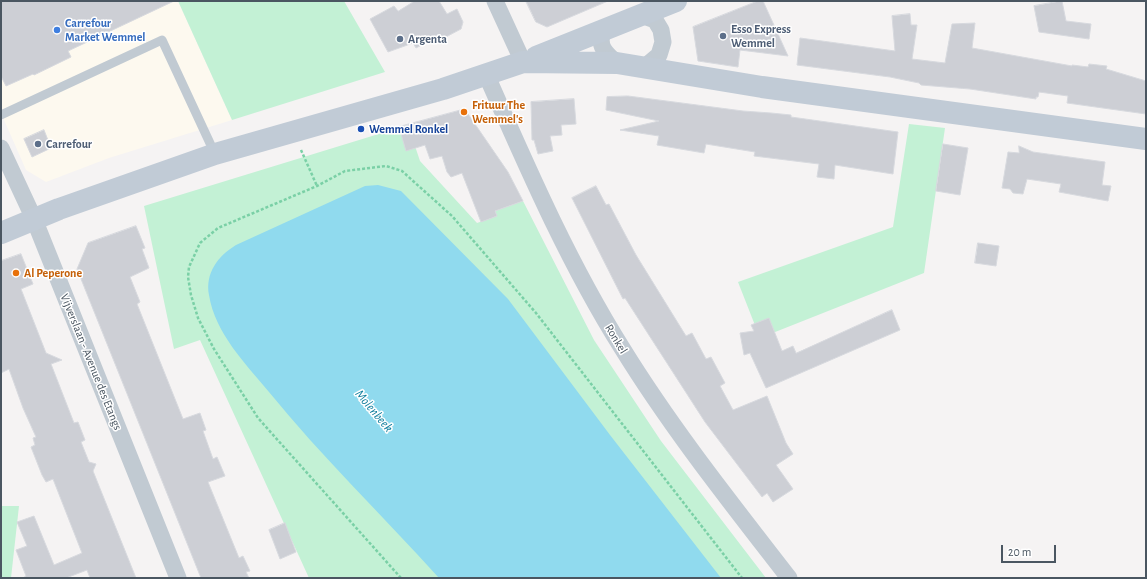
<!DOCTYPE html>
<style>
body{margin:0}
#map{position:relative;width:1147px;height:579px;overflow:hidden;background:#f5f3f3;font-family:"Alegreya Sans",sans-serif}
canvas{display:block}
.frame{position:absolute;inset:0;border:2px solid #4a5661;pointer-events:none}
.scale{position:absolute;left:1001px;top:545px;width:55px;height:18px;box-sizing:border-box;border:2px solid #4a5661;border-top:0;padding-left:5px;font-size:12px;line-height:14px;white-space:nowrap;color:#4a5661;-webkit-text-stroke:3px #fff;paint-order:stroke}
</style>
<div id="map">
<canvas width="1147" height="579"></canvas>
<div class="frame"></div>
<div class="scale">20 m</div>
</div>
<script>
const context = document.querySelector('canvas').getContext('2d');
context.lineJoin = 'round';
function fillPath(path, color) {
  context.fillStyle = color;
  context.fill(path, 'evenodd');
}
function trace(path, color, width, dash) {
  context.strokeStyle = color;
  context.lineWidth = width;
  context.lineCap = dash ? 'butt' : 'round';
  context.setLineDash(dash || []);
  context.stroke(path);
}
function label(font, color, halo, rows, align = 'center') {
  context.font = font + ' "Alegreya Sans",sans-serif';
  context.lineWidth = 3;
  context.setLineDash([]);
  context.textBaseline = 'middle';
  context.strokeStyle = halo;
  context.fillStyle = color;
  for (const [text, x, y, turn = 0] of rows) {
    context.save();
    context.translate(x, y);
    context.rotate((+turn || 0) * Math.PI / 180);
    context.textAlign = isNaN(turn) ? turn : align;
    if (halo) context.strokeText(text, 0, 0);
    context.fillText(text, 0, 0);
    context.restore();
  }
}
const commercial = new Path2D(`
 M1,1H178L232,120L109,158L46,182L26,170L1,113Z`);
const green = new Path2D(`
 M178,1H344L385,72L232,120Z
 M909,124L945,128L924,273L760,338L738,282L893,227Z
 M408,125L420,161L477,223L497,216L495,211L523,201L594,340L661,441L766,578H309L200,340L174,349L144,206Z
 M1,506H19L11,578H1Z`);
const water = new Path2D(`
 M378,185L401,191L508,299L610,435L721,578H439C382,515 322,457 269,392C245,363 215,333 209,295C205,273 218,256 236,245L365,186Z`);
const building = new Path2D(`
 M1,1H174L68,51L71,57L34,75L33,74L6,86L1,76Z
 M415,1H439L447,14L457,9L463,22L461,29L442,39L440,35L416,48L413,43L388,52L370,19L394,6L398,11Z
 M526,1H608L547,27L536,22Z
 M758,1H763L788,56L740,50L738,67L698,61L693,27Z
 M1062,1L1066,21L1091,24L1089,39L1039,32L1034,6Z
 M910,14L911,25H917L912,59L945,63L952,24L975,23L972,48L1072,66V65L1088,67L1089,64L1107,66L1106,69L1146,81V114L1067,103L1068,96L1039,92L1038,97H1036V99L970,89L921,85L919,83L890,77L797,65L800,38L895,51L892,16Z
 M628,96L743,111L771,113L791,115V117L898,132L893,174L835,165L834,179L817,177L819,164L754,156L755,152L706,144L704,153L657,145L659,136L620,130L659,121L606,110L607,97Z
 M574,99L576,124L561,125L562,135L550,136L553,151L538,154L534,140H532L531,102Z
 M461,110L466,111L508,172L523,201L495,211L497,216L481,222L462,173L451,177L447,172L442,156L430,159L425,145L406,151L399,127Z
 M44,130L51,148L32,157L24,139Z
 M943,144L968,148L960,195L936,191Z
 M1019,146L1033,152L1105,162L1102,185L1111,186L1108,201L1059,192L1061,184L1027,179L1023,194L1013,193L1010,189L1002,188L1008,152L1019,153Z
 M596,186L606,205L609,204L636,255L686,336L692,333L706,359L711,357L725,383L720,386L733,410L767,396L786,443L793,454L776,465L793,489L773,502L767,493L762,497L705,422L625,298L623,299L572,198Z
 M136,226L145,248L142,249L149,268L130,277L140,302L137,304L183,419L200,413L206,430L203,431L213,459L217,457L225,476L208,482L239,558L243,556L250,571L246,572L249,578H201L77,269L88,243Z
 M978,243L999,246L996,266L975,263Z
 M21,254L33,284L21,289L46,353L62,360L51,364L74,423L78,422L85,440L81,442L89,462L96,464L93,471L136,578H90L87,570L66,578H23L26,576L16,550L27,546L17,522L34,516L54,565L82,553L53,479L46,482L42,475L31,447L35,445L33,438L36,437L23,408L9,369L1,373V261Z
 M892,310L900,330L766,388L750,353L744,355L740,333L754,331L751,325L769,318L782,351L793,346L796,353Z
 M285,523L296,552L280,559L269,530Z`);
const path = new Path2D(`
 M301,150L317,186
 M401,578L258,418L214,349L198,318L191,295L188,277L189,267L200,243L218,228L317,186L345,171L386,166L402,171L452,216L536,313L742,578`);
const lane = new Path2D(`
 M1,115L162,40L215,154`);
const street = new Path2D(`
 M495,1L523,62
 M641,15L655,20L661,30L663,42L659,55L646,66
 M603,31C597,46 606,54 617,63
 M486,74C527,167 568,262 622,348C672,429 731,503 789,578
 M1,148L34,219L178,578`);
const secondary = new Path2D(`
 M536,57L676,1
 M1,233L59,209L215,154L443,89L523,62L617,63L762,87L1146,139`);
const markers = [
 [57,30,4,"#3f7fe0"],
 [723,36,4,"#5c6f8a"],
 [400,39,4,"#5c6f8a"],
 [464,112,4,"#e8710a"],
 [361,129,4,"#1a4fb4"],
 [38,144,4,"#5c6f8a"],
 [16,273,4,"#e8710a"]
];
const shopNames = [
 ["Carrefour",65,23],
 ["Market Wemmel",65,37]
];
const serviceNames = [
 ["Esso Express",731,29],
 ["Wemmel",731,43],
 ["Argenta",408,39],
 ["Carrefour",46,144]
];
const foodNames = [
 ["Frituur The",472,105],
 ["Wemmel's",472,119],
 ["Al Peperone",24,273]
];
const transitNames = [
 ["Wemmel Ronkel",369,129]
];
const streetNames = [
 ["Ronkel",616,339,59],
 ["Vijverslaan - Avenue des Etangs",91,362,68]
];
const waterNames = [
 ["Molenbeek",374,411,50]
];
fillPath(commercial, '#fdf9ef');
fillPath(green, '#c3f1d5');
fillPath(water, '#90daee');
fillPath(building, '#cdcfd5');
trace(building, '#d7d9de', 1);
trace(path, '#7ad0a6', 2.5, [3, 2]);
trace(lane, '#c1cad2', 9);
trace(street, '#c1cad2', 17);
trace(secondary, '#c1cbd6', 22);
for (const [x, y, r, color] of markers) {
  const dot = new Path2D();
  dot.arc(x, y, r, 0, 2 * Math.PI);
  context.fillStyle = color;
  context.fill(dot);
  trace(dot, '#fff', 1.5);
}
label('bold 12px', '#366cbe', '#fff', shopNames, 'left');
label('bold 12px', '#4e5e75', '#fff', serviceNames, 'left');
label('bold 12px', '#c56008', '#fff', foodNames, 'left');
label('bold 12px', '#164399', '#fff', transitNames, 'left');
label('12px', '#4a5661', '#fff', streetNames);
label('italic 13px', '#0c7c9b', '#fff', waterNames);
</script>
